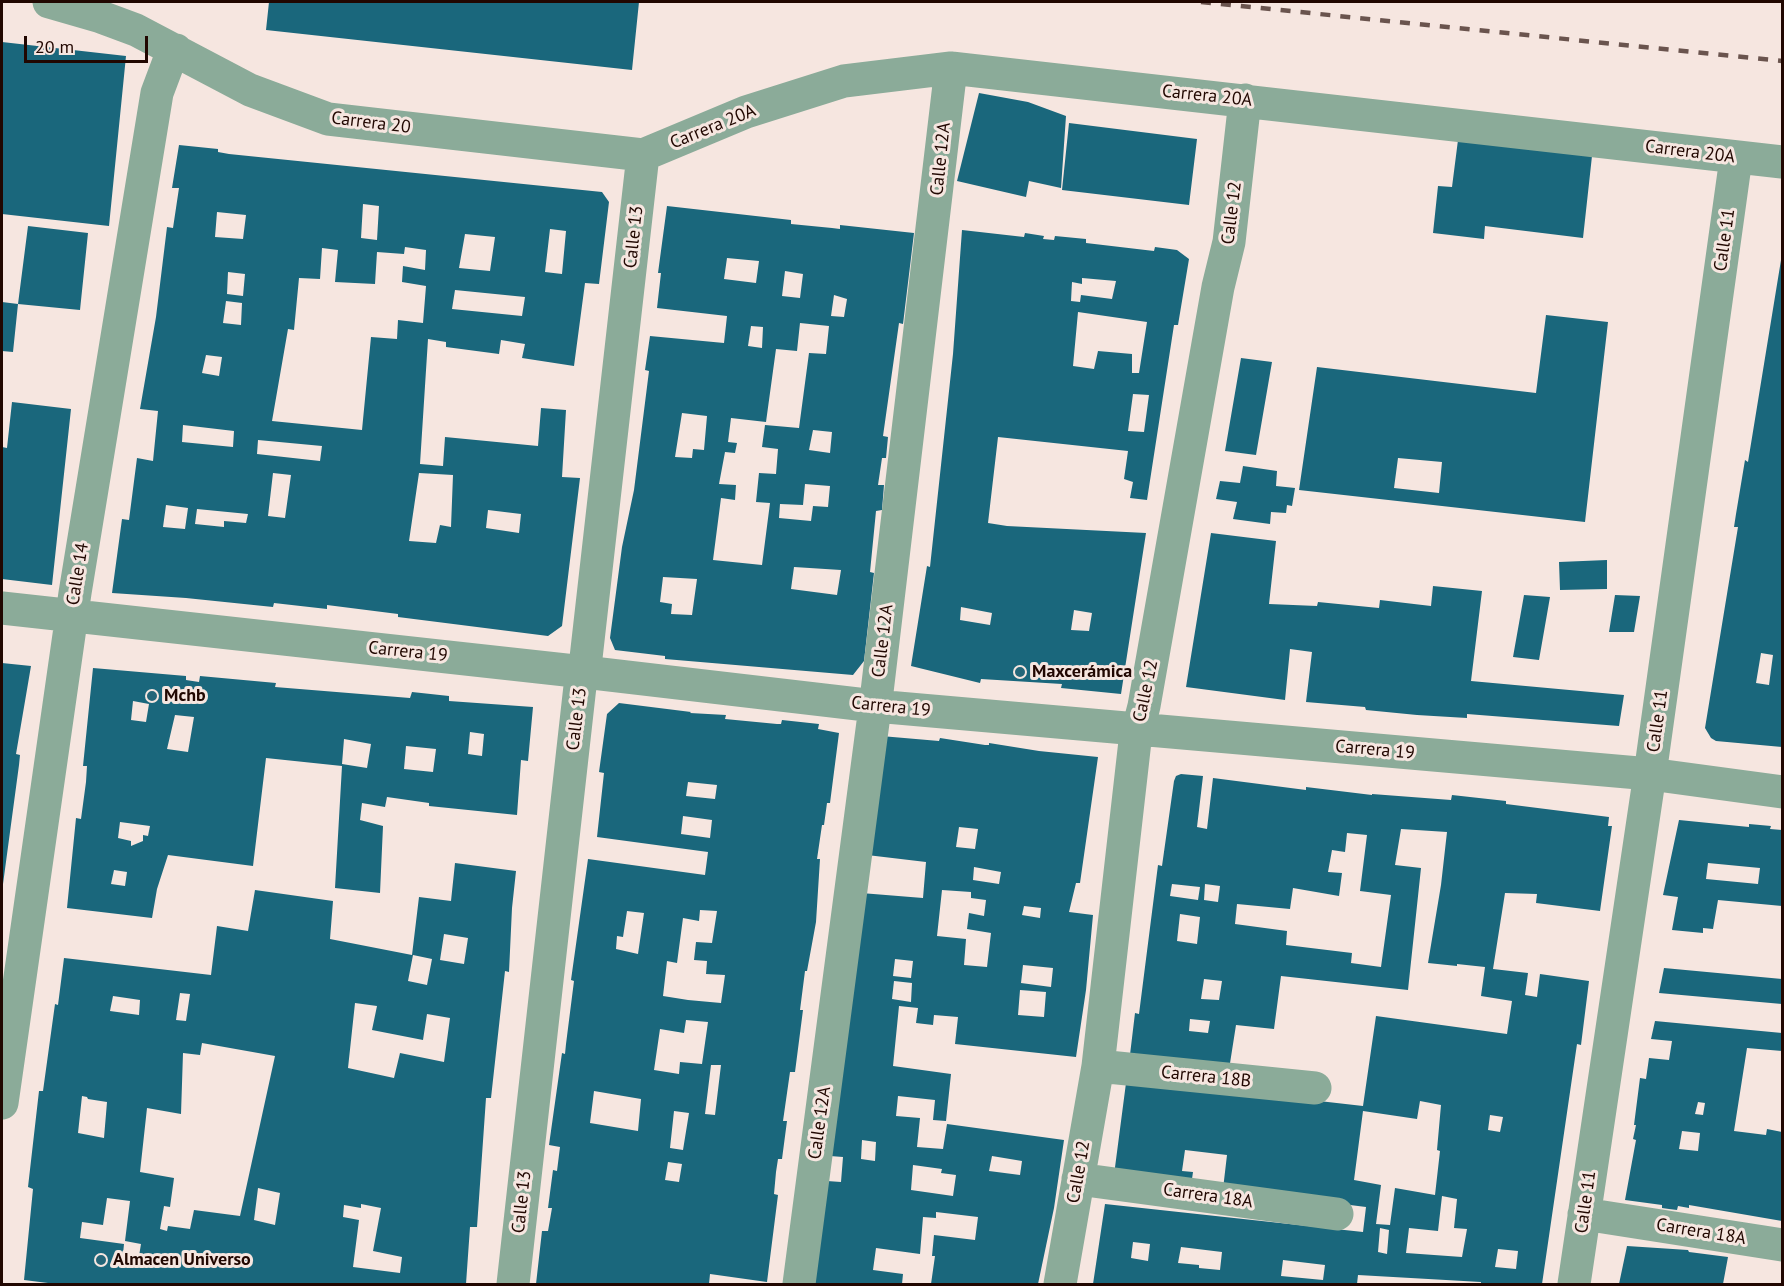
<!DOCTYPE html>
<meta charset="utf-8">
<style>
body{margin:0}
#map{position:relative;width:1784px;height:1286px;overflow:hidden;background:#f6e6e0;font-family:"PT Sans",sans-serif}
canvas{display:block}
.frame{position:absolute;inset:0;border:3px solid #210701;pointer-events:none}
.scale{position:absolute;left:24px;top:36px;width:124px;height:27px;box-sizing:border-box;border:3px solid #210701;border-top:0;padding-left:8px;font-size:18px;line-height:21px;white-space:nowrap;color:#210701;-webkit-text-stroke:4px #f6e6e0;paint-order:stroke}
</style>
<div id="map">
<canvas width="1784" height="1286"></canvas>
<div class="frame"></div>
<div class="scale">20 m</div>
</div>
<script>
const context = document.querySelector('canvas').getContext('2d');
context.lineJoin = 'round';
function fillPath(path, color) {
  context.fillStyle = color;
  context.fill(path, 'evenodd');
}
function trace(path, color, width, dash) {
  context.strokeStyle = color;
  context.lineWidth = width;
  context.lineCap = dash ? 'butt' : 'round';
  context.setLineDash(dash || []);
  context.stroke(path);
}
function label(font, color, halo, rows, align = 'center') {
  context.font = font + ' "PT Sans",sans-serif';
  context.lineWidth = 6;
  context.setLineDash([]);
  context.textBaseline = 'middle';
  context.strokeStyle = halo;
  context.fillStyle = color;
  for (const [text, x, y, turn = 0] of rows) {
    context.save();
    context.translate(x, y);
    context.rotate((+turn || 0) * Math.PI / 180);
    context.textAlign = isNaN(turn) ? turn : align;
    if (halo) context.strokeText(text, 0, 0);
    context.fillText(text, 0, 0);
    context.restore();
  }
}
const building = new Path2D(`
 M269,2H639L632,70L266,30Z
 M2,42L126,56L109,226L2,214Z
 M979,93L1028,102L1066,116L1061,188L1029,181L1026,197L957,181Z
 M1069,123L1197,139L1189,205L1062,190Z
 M1458,140L1592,156L1583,238L1485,226L1484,239L1433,233L1438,186L1452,187Z
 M179,145L218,149V152L229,154L602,192L609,202L599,284L585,283L574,366L522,358L525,344L501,340L499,354L446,347V342L428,339L420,464L443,466L445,437L538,446L541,408L566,410L562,477L580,478L562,626L548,636L398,617V614L327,605V609L274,603L273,607L186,598L112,593L122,519L129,520L137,458L153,461L158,411L140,409L156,317L167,227L173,228L179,188H172ZM363,204L379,206L377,240L361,238ZM217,212L246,215L243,239L215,237ZM550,229L566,231L562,274L545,272ZM465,234L495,237L490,271L459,268ZM405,247L426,250L425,270L403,266L402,282L426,286L423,323L398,320L397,339L371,337L362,430L272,421L288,329L294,330L299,278L320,279L322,248L338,250L335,282L375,284L377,252L404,254ZM228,272L245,274L243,296L227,294ZM455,290L525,297L522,316L452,309ZM226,301L242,303L241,325L223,323ZM206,355L222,357L219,376L202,373ZM183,425L234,431L233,447L182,442ZM258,440L322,446L320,461L257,454ZM273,473L291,475L285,518L268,516ZM419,473L453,475L451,527L440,525L436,543L409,541ZM166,505L188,508L185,529L163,527ZM197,509L248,514L246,523L224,521V527L195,524ZM488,510L521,514L519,533L486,528Z
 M667,206L791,220V224L832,228L840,229V225L914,233L903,324L899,323L883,436L888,437L886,458H882L878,485H884L882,510L876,511L870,572L874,573L864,661L853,675L665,659V656L615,650L610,638L622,547L634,490L649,371L645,370L650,336L724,343L727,316L657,308L661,273H658ZM727,258L759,261L756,283L724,279ZM785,271L803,274L800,298L782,296ZM834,295L847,299L844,317L831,316ZM800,323L829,326L826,354L809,353L799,428L765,425L762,447L778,449L776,474L759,473L756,502L770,503L762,565L713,560L721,498L735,500L736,485L719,484L725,452L735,453L737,443L728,442L731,418L766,422L776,349L797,351ZM751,326L763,327L762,348L748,346ZM682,413L707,416L704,450L693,449L692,458L675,457ZM813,430L832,432L830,453L809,450ZM805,484L830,486L828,507L813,506L811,521L779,518L780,504L803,505ZM794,567L841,570L837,595L791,589ZM663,577L697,579L692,615L671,614L672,604L660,602Z
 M28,226L88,233L80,310L18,304Z
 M962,230L1024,237L1025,233L1044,236L1043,239L1054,240L1055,236L1086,239V243L1154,251L1155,247L1177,250L1189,259L1178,325H1174L1147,500L1130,498L1133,482L1124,479L1128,451L998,437L988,523L1007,526L1146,533L1121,694L1061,688L1062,684L981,679L980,683L911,666L927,566L930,567L953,354ZM1082,278L1116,281L1112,299L1081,295L1080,302L1071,301L1072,282L1082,284ZM1078,312L1147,322L1139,373H1132V354L1098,351L1094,369L1073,366ZM1133,394L1149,395L1144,432L1128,431ZM961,607L992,613L990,625L960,620ZM1074,610L1092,613L1089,631L1071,630Z
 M1781,260H1782V747L1716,741L1711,738L1705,728L1738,527H1734L1736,514L1745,460L1748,462ZM1761,653L1773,655L1769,685L1756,683Z
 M2,302L18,304L13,352L2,351Z
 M1546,315L1608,322L1585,522L1299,490L1317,367L1536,393ZM1398,458L1442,462L1439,493L1394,488Z
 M1241,358L1272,362L1256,455L1225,451Z
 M12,402L71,409L52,585L2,579V447L7,448Z
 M1243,466L1277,471L1276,486L1295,488L1292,506L1287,505L1286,513L1271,512L1270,524L1233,519L1237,502L1216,499L1220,481L1240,483Z
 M1211,533L1276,541L1269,604L1317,606L1318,602L1379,608L1380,600L1431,606L1433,586L1482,591L1471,681L1624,695L1619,726L1467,714V718L1417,715L1366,710L1365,707L1306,702L1312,652L1290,649L1285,700L1186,687Z
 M1607,560V589L1560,590L1559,562Z
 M1524,595L1550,597L1539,660L1513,657Z
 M1615,595L1640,596L1634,632H1609Z
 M2,663L31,666L16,754L20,755L19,765L3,884H2Z
 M93,668L186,676V680L199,682L200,676L276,683L275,687L410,698L412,692L449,696V701L533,707L528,761L521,760L517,815L429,806V803L387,797L385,807L362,803L360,820L383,826L380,893L335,888L342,766L266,758L253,866L168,855L157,889L152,918L67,908L76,818L81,819L86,782L87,766H83ZM133,701L149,704L146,722L131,720ZM175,715L194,717L188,752L167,749ZM470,732L484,734L482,756L468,754ZM344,739L371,744L367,768L342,764ZM406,746L436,749L433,772L404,769ZM120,822L150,826L148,836L143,835V841L131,846V841L118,838ZM114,870L127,872L125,886L111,884Z
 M619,703L691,712L690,713L726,715L725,719L777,724H781L782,720L819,724L818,729L839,733L830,803H827L824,825H822L817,859H820L816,922L807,971H805L800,1010H803L795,1072H790L783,1121H787L782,1159H778L776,1172L774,1194L778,1195L767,1282L710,1274L709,1284H536L542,1231H548L552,1208H548L553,1170L557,1171L560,1147L549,1145L562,1053L565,1054L566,1044L574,981L571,980L588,859L705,875L708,852L597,837L604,773L599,772L607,714ZM688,782L717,785L715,799L686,796ZM683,816L712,820L710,838L681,834ZM700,910L717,911L712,943L696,942L694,960L707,961L706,974L725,975L721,1003L688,1000L663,996L667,961L677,963L683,918L699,921ZM627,911L644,913L638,954L616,949L617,936L623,937ZM686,1020L708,1022L702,1064L680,1062L679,1074L654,1070L660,1029L684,1033ZM711,1065H721L715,1115L705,1114ZM594,1091L641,1099L638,1131L590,1123ZM674,1111L689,1113L683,1150L670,1148ZM668,1162L682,1164L679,1182L665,1180Z
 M881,736L939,741L940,738L985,745H989V743L1039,751L1098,757L1080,883H1076L1069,912L1093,915L1086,990L1076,1057L955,1044L958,1017L934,1015L933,1025L916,1023L918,1008L899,1006L893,1066L951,1074L946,1121L933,1120L935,1100L898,1096L896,1116L920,1118L917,1147L943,1149L947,1124L1064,1140L1054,1208L1038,1284H931L935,1256H932L934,1235L975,1240L978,1217L936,1212V1218L923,1217L920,1254L876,1248L873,1270L903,1274L902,1284H811L827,1181L841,1182L843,1157L830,1156L861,893L923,898L926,862L867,855ZM959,827L978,829L975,849L956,847ZM974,867L1001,872L999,884L973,880ZM942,890L971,892V898L986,900L984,916L969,913L967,929L991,933L987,967L964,965L966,939L937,936ZM1024,906L1041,908L1040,918L1022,915ZM895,959L913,961L911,978L893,976ZM1023,965L1053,968L1051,987L1021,983ZM894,981L912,983L911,1002L892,999ZM1020,990L1046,992L1044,1017L1018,1015ZM862,1140L876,1142L875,1161L861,1159ZM992,1156L1022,1161L1020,1175L989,1171ZM913,1165L942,1169L941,1173L956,1175L953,1196L911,1190Z
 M1181,774L1203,776L1197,827L1207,829L1213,778L1306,790V787L1372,795V794L1451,800L1452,795L1506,801V804L1609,817L1608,826H1612L1600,911L1536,903L1537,894L1505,893L1493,969L1528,973L1525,995L1537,997L1540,974L1589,981L1581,1045L1577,1044L1542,1284H1481V1282L1358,1275L1357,1284H1093L1105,1204L1363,1232L1366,1207L1223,1189L1227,1155L1185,1150L1182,1171L1193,1172L1191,1186L1114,1175L1126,1083L1196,1087L1363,1106L1376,1016L1507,1034L1512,1001L1481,996L1485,967L1457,964V966L1428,963L1441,885L1447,832L1401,829L1395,865L1421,868L1408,990L1281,976L1274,1029L1236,1025L1228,1076L1129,1063L1135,1013L1139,1014L1158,865L1162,866L1174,781L1176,776ZM1347,833L1367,835L1360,891L1391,895L1381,967L1351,963L1352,953L1286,945L1287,931L1235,924L1237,904L1290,909L1293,888L1339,896L1342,873L1328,872L1332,850L1345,852ZM1172,884L1200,887L1198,900L1170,896ZM1205,884L1220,886L1218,902L1204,900ZM1180,914L1200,917L1197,944L1177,941ZM1204,979L1222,981L1219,1000L1201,999ZM1190,1019L1210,1021L1208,1033L1189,1031ZM1420,1101L1441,1105L1437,1150L1440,1151L1435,1195L1395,1188L1390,1225L1376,1224L1381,1185L1354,1180L1363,1111L1417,1119ZM1490,1115L1503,1117L1500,1132L1488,1130ZM1442,1196L1457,1199L1454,1228L1467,1229L1462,1257L1406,1253L1409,1228L1438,1231ZM1380,1228L1389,1230L1387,1254L1378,1252ZM1133,1242L1150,1244L1148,1261L1131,1258ZM1181,1247L1222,1252L1220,1270L1199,1268V1265L1178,1263ZM1498,1249L1518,1251L1516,1269L1495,1267ZM1283,1260L1325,1265L1323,1280L1281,1276Z
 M1679,820L1749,827V824L1771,826L1770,829L1782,830V906L1718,900L1713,929L1703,928V933L1672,930L1678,897L1663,895ZM1708,863L1760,868L1758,884L1706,879Z
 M455,863L516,871L512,908L509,972L505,971L491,1098H486L477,1227H470L466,1284H56L24,1280L33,1189L28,1187L39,1091H43L55,1004L58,1005L64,958L211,975L217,926L248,931L255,890L333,901L330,939L412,955L419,897L451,901ZM444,934L468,938L464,964L440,960ZM413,955L432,959L427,985L408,981ZM180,993L190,994L186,1021L176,1020ZM113,996L140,1000L139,1015L110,1011ZM355,1003L377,1006L372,1030L423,1040L427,1014L450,1018L444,1062L400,1053L394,1078L348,1068ZM202,1043L275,1056L240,1216L194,1210L190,1229L168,1226L167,1231L160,1229L164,1206L170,1207L174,1178L140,1172L147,1108L181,1114L183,1053L200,1055ZM82,1096L87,1097L88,1099L107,1102L104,1138L78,1133ZM258,1188L280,1193L275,1225L254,1220ZM107,1198L130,1201L125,1241L141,1244L139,1256L123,1254L124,1244L80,1238L82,1222L103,1225ZM361,1204L381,1208L373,1251L402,1257L400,1273L353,1267L359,1220L343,1217L344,1205L361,1208Z
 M1664,968L1782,979V1004L1659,993Z
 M1655,1021L1782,1033V1051L1747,1048L1734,1131L1766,1135L1767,1129L1782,1132V1221L1689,1205V1208L1678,1206L1677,1210L1669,1209L1662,1208V1205L1625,1200L1636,1140L1633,1139L1636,1125H1634L1640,1078L1646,1079L1649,1058L1669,1060L1672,1041L1651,1039ZM1698,1102L1705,1103L1703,1115L1695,1114ZM1682,1131L1700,1133L1698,1151L1679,1149Z
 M1627,1246L1688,1250L1689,1252L1728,1257L1723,1284H1619Z`);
const minor = new Path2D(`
 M49,2L101,17L136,30L250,90L328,119L643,155L746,112L844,81L951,68L1782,162
 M2,608L584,672L875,706L1650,774L1782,792
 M1098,1066L1315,1088
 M2,1103L75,593L157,93L169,61L176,50
 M1078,1179L1337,1214
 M1584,1214L1782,1245
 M513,1284L580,686L586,658L643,155
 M799,1284L877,692L951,68
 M1060,1284L1098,1066L1135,741L1144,706L1218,287L1229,242L1245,100
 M1574,1284L1652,760L1736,158`);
const rail = new Path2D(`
 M1201,2L1782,61`);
const markers = [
 [1020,672,6,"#246679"],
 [152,696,6,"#246679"],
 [101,1260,6,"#246679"]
];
const streetNames = [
 ["Carrera 20A",1207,96,6],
 ["Carrera 20",371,123,7],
 ["Carrera 20A",713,127,-22],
 ["Carrera 20A",1690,152,7],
 ["Calle 12A",941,159,-84],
 ["Calle 12",1232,213,-83],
 ["Calle 13",634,237,-84],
 ["Calle 11",1725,240,-82],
 ["Calle 14",78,574,-81],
 ["Calle 12A",883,641,-83],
 ["Carrera 19",408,652,6],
 ["Calle 12",1146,691,-78],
 ["Carrera 19",891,707,6],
 ["Calle 13",577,719,-83],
 ["Calle 11",1658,721,-82],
 ["Carrera 19",1375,750,5],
 ["Carrera 18B",1206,1077,6],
 ["Calle 12A",820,1123,-82],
 ["Calle 12",1079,1172,-80],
 ["Carrera 18A",1208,1196,8],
 ["Calle 13",522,1202,-84],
 ["Calle 11",1586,1202,-82],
 ["Carrera 18A",1701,1232,9]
];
const poiNames = [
 ["Maxcerámica",1032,672],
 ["Mchb",164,696],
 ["Almacen Universo",113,1260]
];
fillPath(building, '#1a677c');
trace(minor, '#8bab99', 33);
trace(rail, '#6a544e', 4.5, [10, 10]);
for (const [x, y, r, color] of markers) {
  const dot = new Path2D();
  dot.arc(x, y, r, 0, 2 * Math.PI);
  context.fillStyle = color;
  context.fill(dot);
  trace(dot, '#f6e6e0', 2);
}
label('18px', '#210701', '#f6e6e0', streetNames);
label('bold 18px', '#210701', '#f6e6e0', poiNames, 'left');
</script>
